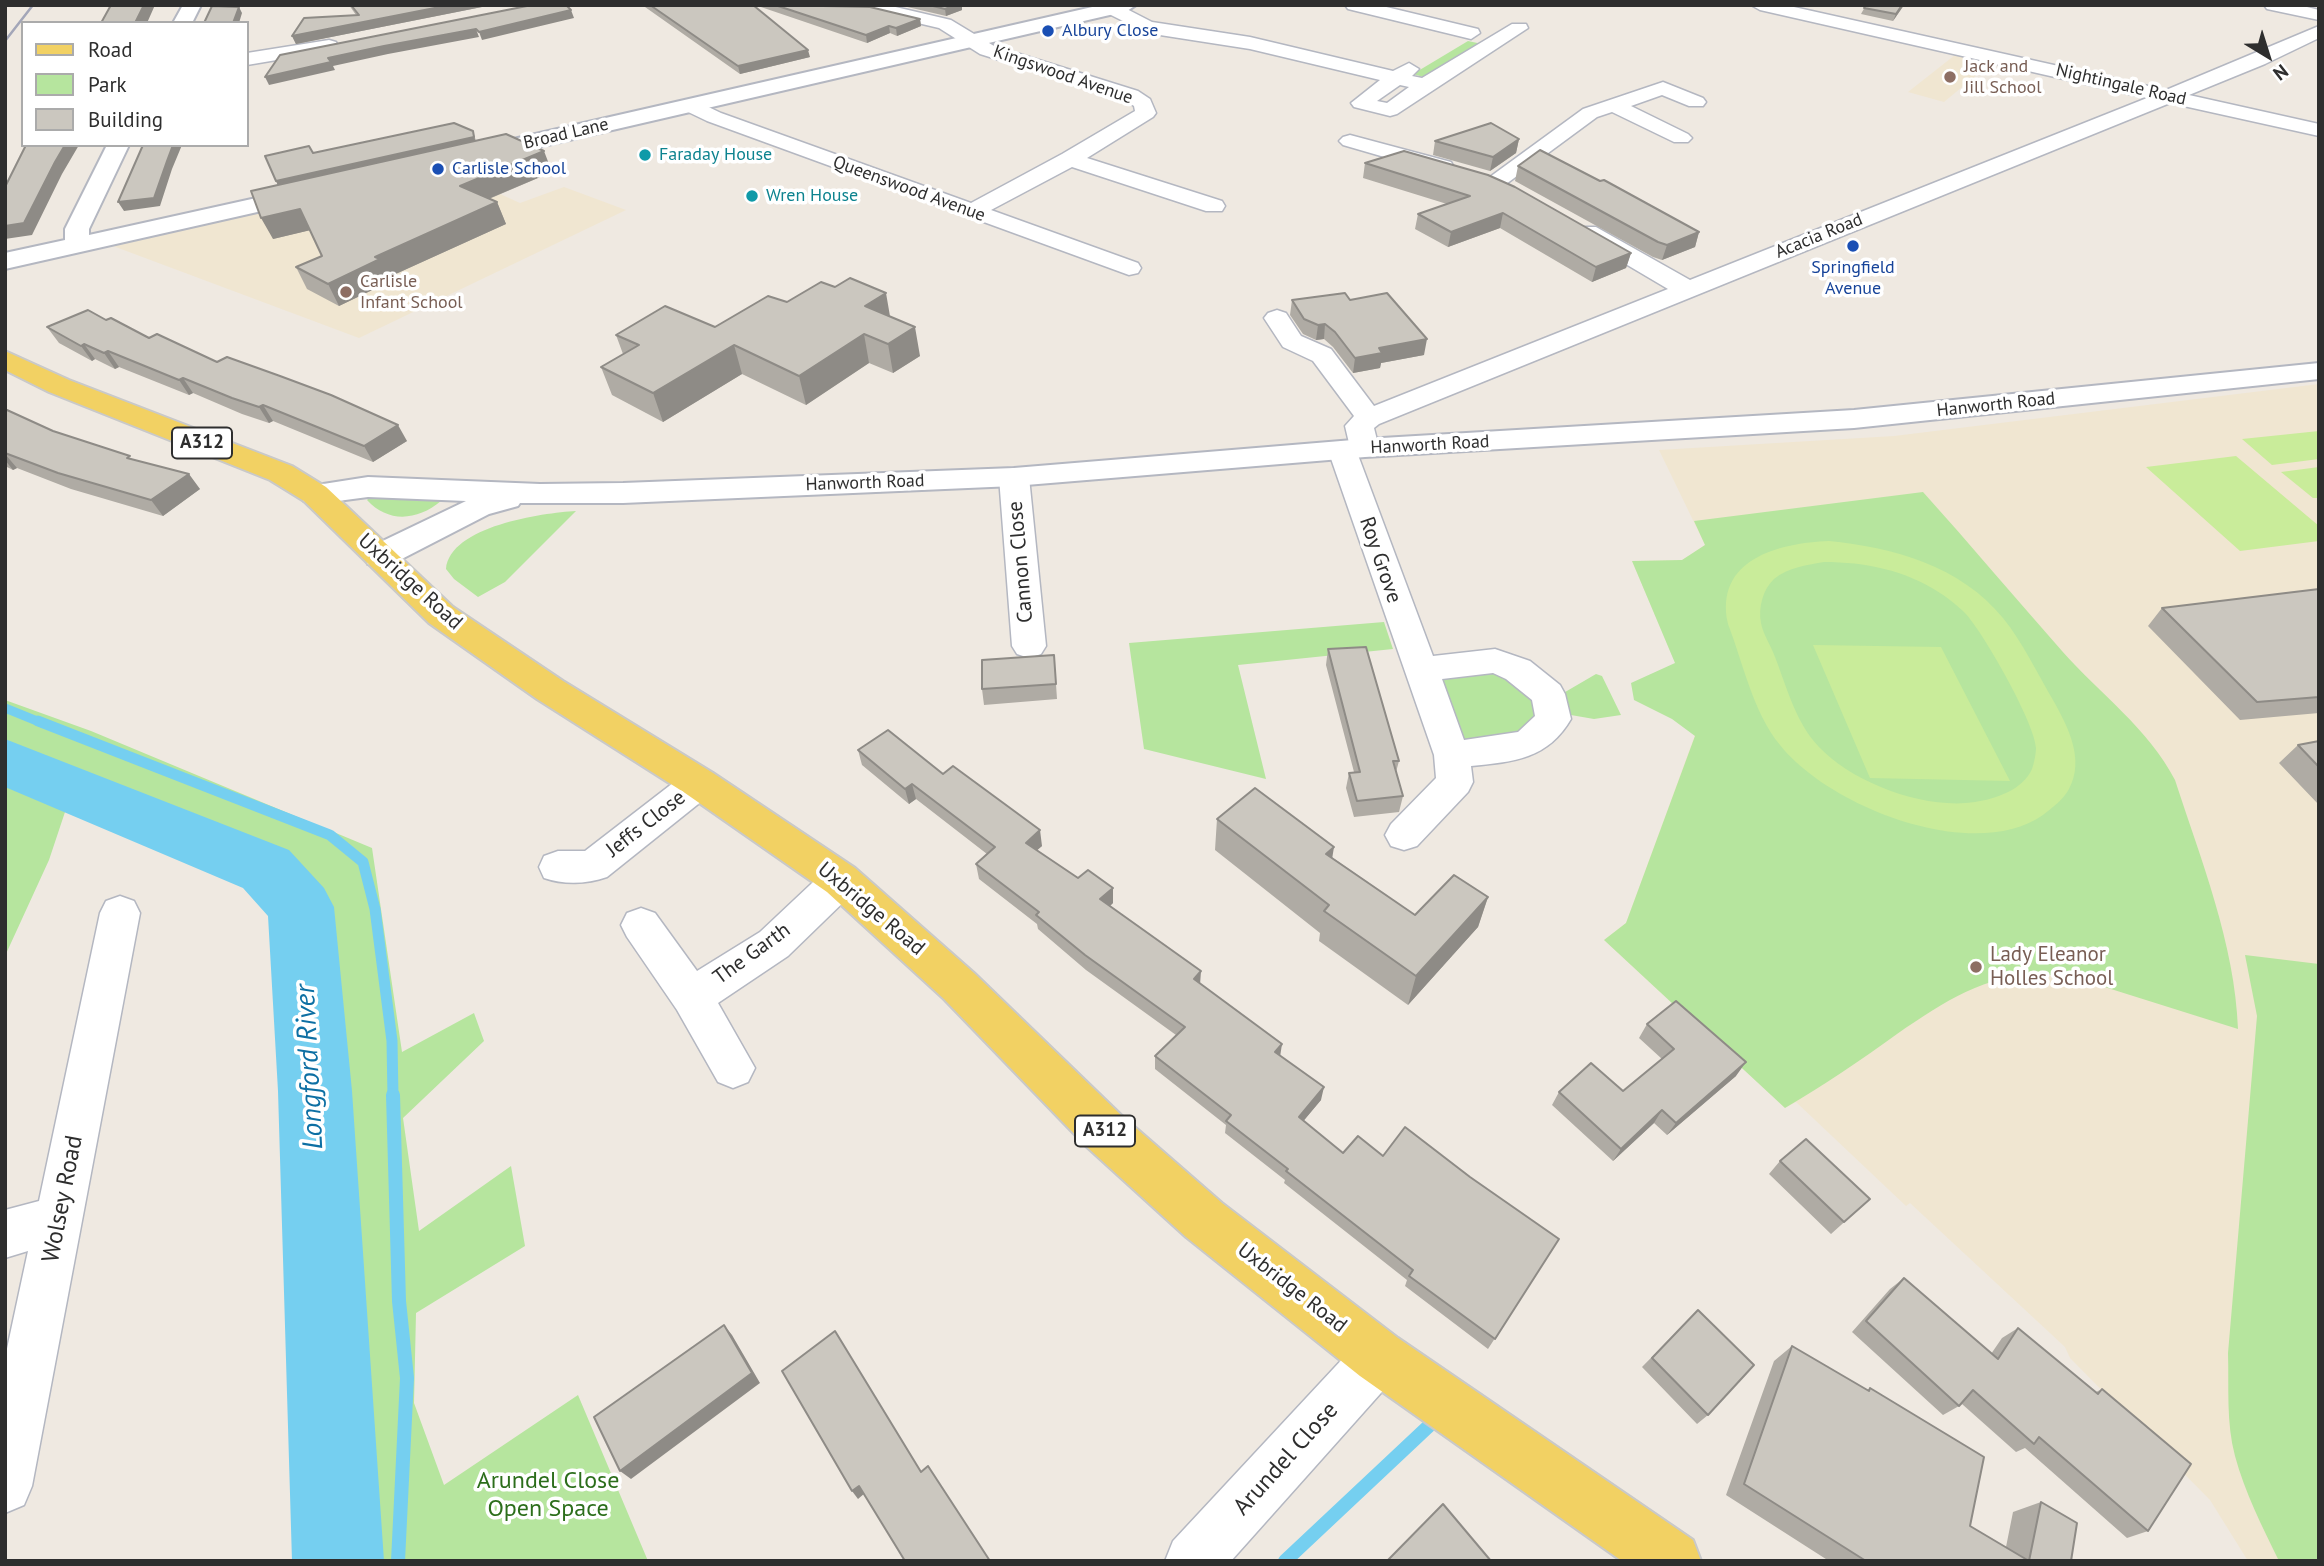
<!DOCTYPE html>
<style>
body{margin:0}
#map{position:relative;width:2324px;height:1566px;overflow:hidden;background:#efe9e1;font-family:"PT Sans",sans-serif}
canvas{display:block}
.frame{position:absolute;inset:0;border:7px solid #2e2e2e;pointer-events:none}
.legend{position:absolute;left:21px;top:21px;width:228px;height:126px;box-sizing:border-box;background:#fff;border:2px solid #ababab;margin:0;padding:9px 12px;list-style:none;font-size:21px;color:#2e2e2e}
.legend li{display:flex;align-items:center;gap:14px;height:35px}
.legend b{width:35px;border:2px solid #ababab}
.north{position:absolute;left:2233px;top:21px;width:70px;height:70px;-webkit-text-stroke:5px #fff;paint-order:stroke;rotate:142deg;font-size:19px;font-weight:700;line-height:28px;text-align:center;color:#2e2e2e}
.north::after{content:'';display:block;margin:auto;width:24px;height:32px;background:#2e2e2e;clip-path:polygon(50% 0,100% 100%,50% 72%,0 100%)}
</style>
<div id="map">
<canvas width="2324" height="1566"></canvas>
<div class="frame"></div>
<ul class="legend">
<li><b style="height:9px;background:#f2d163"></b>Road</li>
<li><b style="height:19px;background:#b6e59e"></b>Park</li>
<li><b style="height:19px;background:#cbc7bf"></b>Building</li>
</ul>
<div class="north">N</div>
</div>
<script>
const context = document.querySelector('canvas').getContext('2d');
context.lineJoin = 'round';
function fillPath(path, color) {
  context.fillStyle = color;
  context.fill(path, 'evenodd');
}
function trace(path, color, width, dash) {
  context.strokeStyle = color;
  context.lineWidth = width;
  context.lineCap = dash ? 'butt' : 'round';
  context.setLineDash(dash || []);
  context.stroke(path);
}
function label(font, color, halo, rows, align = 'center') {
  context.font = font + ' "PT Sans",sans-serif';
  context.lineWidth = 7;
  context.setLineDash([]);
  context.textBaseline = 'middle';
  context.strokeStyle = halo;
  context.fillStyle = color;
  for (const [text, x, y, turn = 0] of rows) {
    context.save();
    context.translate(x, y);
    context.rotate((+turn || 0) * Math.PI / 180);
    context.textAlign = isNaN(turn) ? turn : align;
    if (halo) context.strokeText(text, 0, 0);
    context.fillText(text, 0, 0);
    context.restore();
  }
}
const education = new Path2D(`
 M1955,55L1991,63L1944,102L1908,92Z
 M447,170L520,203L564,187L626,210L359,338L113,246Z
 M2319,384V1561H2248L2210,1500L2070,1358L2065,1347L1910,1203L1906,1206L1796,1102L1785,1108L1604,940L1626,923L1700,721L1632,561L1682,560L1705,545L1659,450L1894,436Z`);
const green = new Path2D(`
 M1468,41L1482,44L1427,78L1413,74Z
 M1923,492C1970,544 2015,598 2062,651C2100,694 2148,728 2175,780C2201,860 2235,944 2238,1029L2076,978C2002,964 1955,994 1897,1034C1861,1060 1823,1086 1785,1108L1604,940L1626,923L1695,736L1672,719L1634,700L1631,683L1675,663L1632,561L1682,560L1705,545L1694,521Z
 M370,497L441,499V501C417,521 388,523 367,500Z
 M576,511L505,582L478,597L454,579L446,569C450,526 542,513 576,511Z
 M1384,622L1393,649L1238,665L1266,779L1144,749L1129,643Z
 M1495,670L1538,698V716L1519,733L1462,740L1440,674Z
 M1596,674L1602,676L1621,715L1594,719L1565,714L1560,695Z
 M5,700L91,731L372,848L402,1052L474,1013L484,1041L403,1118L419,1231L511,1166L525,1246L416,1313L414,1403L444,1485L578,1395L648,1561H339L321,1529L354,1414L324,1006L296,983L320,948L301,867L75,782L49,860L5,956Z
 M2245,955L2319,964V1561H2279C2262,1526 2245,1493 2235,1456C2226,1423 2229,1387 2228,1353L2257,1016Z`);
const pitch = new Path2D(`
 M2319,431V459L2272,465L2242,439Z
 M2236,456L2319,526V541L2240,551L2146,467Z
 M2319,467V498H2313L2281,472Z
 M1829,541C1892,547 1961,566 2003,618C2023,643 2037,673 2053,700C2068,727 2085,759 2069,789C2063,800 2052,808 2043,815C1973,864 1828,806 1780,745C1753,712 1743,663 1728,624C1714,559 1779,543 1829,541ZM1824,562C1865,562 1905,570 1940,593C1948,598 1958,606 1965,613C1983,632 2035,723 2036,748C2036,753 2034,764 2032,769C2023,790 1995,799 1975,802C1925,810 1853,783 1819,747C1796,723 1787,688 1775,657C1771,646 1763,634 1761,623C1758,608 1763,589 1774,579C1788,567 1808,565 1824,562Z
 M1813,645L1941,647L2010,781L1870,778Z`);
const streamFar2 = new Path2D(`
 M5,708L42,723`);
const streamFar1 = new Path2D(`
 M38,721L330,835L363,862L375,909L392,1041L393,1097`);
const stream = new Path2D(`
 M393,1095L399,1301L407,1378L398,1561
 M1285,1561L1432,1423`);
const river = new Path2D(`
 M5,739L289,850L324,888L334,907L352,1091L384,1561H292L278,1091L268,916L243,888L5,787Z`);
const street = new Path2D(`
 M804,5H887L951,20L994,46L1138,91L1150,99L1156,113L1153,117L1087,158L1222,201L1225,206L1222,211H1206L1072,167L991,210L1138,263L1141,268L1138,273L1129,275L707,121L684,110L681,106L684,102H698L721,113L971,203L1062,154L1135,111L1134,106L1124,99L980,54L939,28L871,12L813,10Z
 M1107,5H1119L1152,22L1250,37L1393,71L1409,63L1419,69L1412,76L1422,78L1512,24H1526L1528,28L1397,114L1390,116L1354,107L1351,103L1380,80L1250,49L1147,33L1107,13L1104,9ZM1400,85L1409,87L1387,103L1377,101Z
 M1345,5H1378L1478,29L1480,33L1471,39L1348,9Z
 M1751,5H1785L2166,90L2319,26V38L2265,64L2189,95L2319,124V136L2170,103L1379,424L1374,428L1379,448L1375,454L1358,455L1433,656L1495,649L1530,661L1560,685L1565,694L1571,719C1548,759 1513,762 1471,766L1473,782L1468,792L1417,846L1404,850L1391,846L1385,835L1391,824L1436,778L1434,755L1328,450L1332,444L1342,441L1349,443L1345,426L1354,416L1313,361L1283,347L1264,318L1268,313L1277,310L1286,313L1301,336L1331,349L1374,406L1668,289L1580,237L1576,232L1580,227H1596L1690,280L2147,98L1760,10ZM1493,673L1506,679L1532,700L1535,716L1518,732L1464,740L1442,679Z
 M2264,5H2299L2319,10V20L2267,9Z
 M329,40L336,42L338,46L336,50L247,65V53Z
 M1663,82L1703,98L1706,102L1703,106H1689L1662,95L1631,106L1688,134L1692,138L1688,142H1674L1612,112L1597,117L1502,187H1486L1483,182L1583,109Z
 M1350,135L1451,162L1454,167L1451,172L1443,174L1343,145L1339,141L1343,137Z
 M1014,468L1024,471L1029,477L1046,646L1041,654L1029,658L1017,654L1012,646L999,477L1004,471Z
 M699,769L712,773L717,783L712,793L607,877C587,884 564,885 544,878L539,867L544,856L558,851H585L686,773Z
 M841,864L855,869L861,880L855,891L788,956L718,1003L755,1068L748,1082L733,1088L718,1082L677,1010L627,937L621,925L627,913L641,908L655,913L697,971L760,932L827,869Z
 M120,896L134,901L140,913L32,1486L24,1505L5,1513V1358L28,1251L5,1258V1210L39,1201L100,913L106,901Z
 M1379,1332L1397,1339L1404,1357L1397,1375L1231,1561H1165L1173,1541L1361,1339Z`);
const secondary = new Path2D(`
 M183,5H201L192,23H173Z
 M1101,5H1136L1127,11L474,162L466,160L463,155L466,150L474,148Z
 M107,145H129L89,229V235L306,187L314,189L318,194L314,199L306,201L5,269V253L65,240V229Z
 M2319,363V379L1854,428L1365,457L1014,486L623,503H520L518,506L489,514L392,564L380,567L368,564L364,556L368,548L466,501L368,497L315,504L304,501L299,494L304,487L368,477L540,484L623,483L1014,468L1365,439L1854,410Z`);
const primary = new Path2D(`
 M5,351L69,380L292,466L326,487L453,607L563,681L713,773L855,868L974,973L1121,1115L1222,1203L1398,1338L1693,1540L1701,1561H1622L1360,1376L1186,1237L1087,1147L944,999L827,892L685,793L537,699L429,623L304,501L270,480L49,392L5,370Z`);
const rail = new Path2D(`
 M5,41L33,5`);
const wall = new Path2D(`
 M349,5H492L296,44L292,36L356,15Z
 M645,5H753L810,57L740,74L645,7Z
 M755,5H811L920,19L921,26L897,36L890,33L867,43Z
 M899,5H962V10L946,16Z
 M1866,5H1904L1893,21L1861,14Z
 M473,131L476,141L552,172L489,199L497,202L506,224L389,277L391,281L339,306L307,289L296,267L322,256L310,230L273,239L278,185L276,181L313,153Z
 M1519,139L1516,153L1490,171L1433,155L1435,141Z
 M1404,151L1631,253L1626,268L1592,282L1500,228L1448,247L1415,229L1418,214L1447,204L1363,178L1365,163Z
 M1518,166L1600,181L1699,232L1695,247L1662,260L1653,257L1515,181Z
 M1292,300H1350L1424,355L1381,363L1380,368L1353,373L1333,347L1324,339L1316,340L1303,334L1290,315Z
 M787,302L890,316L920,356L893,373L869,363L806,405L742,374L663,422L612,395L601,367L623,354L616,335L715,327Z
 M106,320L149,338L217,362L407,441L373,462L273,421L269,423L242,414L193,393L189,395L119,367L115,369L95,359L92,361L59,343L47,327Z
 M5,411L53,431L132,459L200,489L163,516L71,489L17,468L13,470L5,466Z
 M2319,589V713L2240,720L2148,626L2162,608Z
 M1328,649L1399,761L1396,772L1403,796L1399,812L1354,817L1346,788L1349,773L1354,772L1326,665Z
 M1054,655L1057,699L984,705L982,689Z
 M2319,741V805L2279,763L2298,745Z
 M858,750L943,774L1042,846L1037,850L1078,878L1113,888V903L1110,906L1200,984L1280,1056L1321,1100L1303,1121L1343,1153L1383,1156L1470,1177L1559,1239L1488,1349L1405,1286L1407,1280L1284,1183L1285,1180L1225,1133L1226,1125L1155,1069V1056L1176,1035L1086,970L1038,929L1037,924L979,879L976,864L987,854L916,799L909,804L862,765Z
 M1217,819L1333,858L1415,915L1488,897L1478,927L1408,1005L1319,941L1320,933L1215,850Z
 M1647,1024L1736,1076L1667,1135L1654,1123L1613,1161L1552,1105L1559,1092L1623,1091L1662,1059L1639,1038Z
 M1780,1161L1870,1199L1831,1234L1769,1174Z
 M1904,1278L1991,1354L2002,1338L2018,1328L2096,1392L2102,1389L2148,1531L2127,1538L2025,1448L2016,1452L1962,1404L1959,1406L1943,1415L1852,1332L1890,1289Z
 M1698,1310L1708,1415L1697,1424L1642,1367Z
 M1792,1346L1867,1390L1870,1388L1970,1526L2006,1547L2013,1512L2041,1502L2071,1561H1829L1726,1495L1774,1361Z`);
const shadedWall = new Path2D(`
 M144,5H155L147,23H135Z
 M450,5H492L296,44L292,36Z
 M955,5H962V10L946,16L945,9Z
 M1902,5H1904L1893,21L1896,14Z
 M239,7L242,13L239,23H233Z
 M571,10L574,18L482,40L479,32Z
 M920,19L921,26L897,36L896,28Z
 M889,26L890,33L867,43L866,35Z
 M476,29L479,37L388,54L333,66L335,70L269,85L265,77L328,58L384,46Z
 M808,50L810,57L740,74L738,66Z
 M473,131L476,144L279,188L276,181Z
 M1519,139L1516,153L1490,171L1493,157Z
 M65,145H79L62,174L32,235L5,239V226L55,162Z
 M173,145H182L172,169L160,206L124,211L118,202L167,161Z
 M544,151L552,172L469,207L460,186Z
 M497,202L506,224L389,277L391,281L339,306L328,284L375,257Z
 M300,209L311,230L273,239L261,218Z
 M1503,213L1500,228L1448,247L1451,232Z
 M1699,232L1695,247L1662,260L1667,245Z
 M1631,253L1626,268L1592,282L1596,267Z
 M886,293L891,322L865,306Z
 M1325,324L1324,339L1316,340L1318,325Z
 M915,327L920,356L893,373L888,344Z
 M864,334L869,363L806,405L799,376Z
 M1427,339L1424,355L1381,363L1380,368L1353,373L1355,358L1379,348Z
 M84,344L95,359L92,361L81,346Z
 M734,345L742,374L663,422L653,393Z
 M108,351L119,367L115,369L104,353Z
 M183,378L193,393L189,395L179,380Z
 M263,405L273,421L269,423L259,407Z
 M398,425L407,441L373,462L364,446Z
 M5,454L17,468L13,470L5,460Z
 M189,474L200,489L163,516L151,500Z
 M912,784L916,799L909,804L905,789Z
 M1040,830L1042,846L1028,858L1026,843Z
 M1334,847L1329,878L1326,854Z
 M1113,888V903L1101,914L1100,899Z
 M1488,897L1478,927L1408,1005L1416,976Z
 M1201,971L1200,985L1194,979Z
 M1282,1044L1280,1057L1275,1052Z
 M1746,1062L1736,1076L1667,1135L1676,1123Z
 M1324,1087L1321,1100L1296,1130L1299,1117Z
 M1662,1110L1654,1123L1613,1161L1621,1149Z
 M724,1325L732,1335L760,1383L631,1479L620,1471Z
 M859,1486L865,1493L858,1499L852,1491Z`);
const building = new Path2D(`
 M111,5H144L135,23H101Z
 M351,5H450L292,36L304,18L359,15Z
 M532,5H566L571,10L479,32L476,29L384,46L328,58L331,62L265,77L280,55Z
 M650,5H753L808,50L738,66Z
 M775,5L870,7L920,19L896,28L889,26L866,35Z
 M929,5H955L945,9Z
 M1866,5H1902L1896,14L1864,8Z
 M212,6L239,7L233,23H204Z
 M454,123L473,131L474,137L276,181L265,156L309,146L313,153Z
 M1491,123L1519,139L1493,157L1435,141Z
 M506,134L544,151L460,186L497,202L375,257L380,259L328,284L296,267L322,256L300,209L261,218L251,191Z
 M26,145H65L55,162L24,223L5,226V187Z
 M143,145H173L167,161L154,198L118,202Z
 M1540,150L1600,181L1604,180L1699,232L1667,245L1658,242L1518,166Z
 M1404,151L1488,175L1515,187L1631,253L1596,267L1503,213L1451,232L1418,214L1470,196L1365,163Z
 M850,278L886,293L865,306L915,327L888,344L864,334L799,376L734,345L653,393L601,367L639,345L616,335L665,306L715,327L768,296L787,302L821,282L835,287Z
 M1345,293L1350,300L1387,293L1427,339L1379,348L1382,353L1355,358L1335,332L1325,324L1318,325L1304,319L1292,300Z
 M88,310L106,320L111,318L149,338L157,334L217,362L227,357L280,376L331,395L398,425L364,446L263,405L259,407L232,398L183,378L179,380L108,351L104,353L84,344L81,346L47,327Z
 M7,410L53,431L130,456L127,458L189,474L151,500L58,473L5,453V411Z
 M2319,589V697L2257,702L2162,608Z
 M1366,647L1399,761H1393L1403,796L1357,801L1349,773L1360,772L1328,649Z
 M1054,655L1056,684L982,689V660Z
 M888,730L943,774L953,766L1040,830L1026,843L1078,878L1088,870L1113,888L1100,899L1201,971L1194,979L1282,1044L1275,1052L1324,1087L1299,1117L1343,1153L1358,1136L1383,1156L1405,1127L1470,1177L1559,1239L1495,1339L1409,1276L1413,1270L1286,1171L1288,1169L1226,1121L1231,1115L1155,1056L1185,1027L1085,955L1036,915L1039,912L976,864L995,847L912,784L905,789L858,750Z
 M2319,741V767L2298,745Z
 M1255,788L1334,847L1326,854L1415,915L1454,875L1488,897L1416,976L1324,911L1329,905L1217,819Z
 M1676,1001L1746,1062L1676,1123L1662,1110L1621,1149L1559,1092L1591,1063L1623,1091L1674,1049L1647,1024Z
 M1806,1139L1870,1199L1844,1222L1780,1161Z
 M1904,1278L1998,1359L2018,1328L2098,1394L2102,1389L2191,1464L2148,1531L2039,1437L2034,1444L1973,1390L1959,1406L1866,1321Z
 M1698,1310L1754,1365L1708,1415L1652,1358Z
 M724,1325L752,1373L620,1471L594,1417Z
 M835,1331L921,1472L928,1466L990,1561H905L859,1486L852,1491L782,1371Z
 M1792,1346L1869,1391L1870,1388L1984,1457L1970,1526L2029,1561L2041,1502L2077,1523L2071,1561H1866L1744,1484Z
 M1443,1504L1491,1561H1387Z`);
const markers = [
 [1048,31,7,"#1a4fb4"],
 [1950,77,7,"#8d6e63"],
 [645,155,7,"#0f9aa8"],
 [438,169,7,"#1a4fb4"],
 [752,196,7,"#0f9aa8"],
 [1853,246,7,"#1a4fb4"],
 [346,292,7,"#8d6e63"],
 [1976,967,7,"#8d6e63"]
];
const farTransitnames = [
 ["Albury Close",1062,31],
 ["Carlisle School",452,169],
 ["Springfield",1853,268,"center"],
 ["Avenue",1853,289,"center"]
];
const farEducationnames = [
 ["Jack and",1964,67],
 ["Jill School",1964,88],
 ["Carlisle",360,282],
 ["Infant School",360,303]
];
const farStreetnames = [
 ["Kingswood Avenue",1063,75,19],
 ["Nightingale Road",2121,85,13],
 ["Broad Lane",566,134,-13],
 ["Queenswood Avenue",909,189,20],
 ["Acacia Road",1819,236,-22],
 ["Hanworth Road",1996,405,-6],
 ["Hanworth Road",1430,445,-3],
 ["Hanworth Road",865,483,-2]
];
const farCulturenames = [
 ["Faraday House",659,155],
 ["Wren House",766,196]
];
const shields = [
 [202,443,60],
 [1105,1131,60]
];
const shieldNames = [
 ["A312",202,443],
 ["A312",1105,1131]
];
const streetNames = [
 ["Roy Grove",1380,560,71],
 ["Cannon Close",1021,562,-95],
 ["Uxbridge Road",410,582,42],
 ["Jeffs Close",646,824,-38],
 ["Uxbridge Road",871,909,40],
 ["The Garth",752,954,-36],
 ["Uxbridge Road",1292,1288,38]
];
const educationNames = [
 ["Lady Eleanor",1990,955],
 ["Holles School",1990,979]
];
const nearStreetnames = [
 ["Wolsey Road",63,1199,-79],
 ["Arundel Close",1286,1459,-48]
];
const nearParknames = [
 ["Arundel Close",548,1481],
 ["Open Space",548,1509]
];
const nearWaternames = [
 ["Longford River",310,1067,-93]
];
fillPath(education, '#f0e6d1');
fillPath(green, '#b6e59e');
fillPath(pitch, '#c9ec9a');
trace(streamFar2, '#75cff0', 9);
trace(streamFar1, '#75cff0', 11);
trace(stream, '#75cff0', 14);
fillPath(river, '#75cff0');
trace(street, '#b4b7c1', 3);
trace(secondary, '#b4b7c1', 4);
trace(primary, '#c9c9c9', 4);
fillPath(street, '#fff');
fillPath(secondary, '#fff');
fillPath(primary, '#f2d163');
trace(rail, '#a3a6b8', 2.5);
fillPath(wall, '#afaba4');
fillPath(shadedWall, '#8e8b86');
fillPath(building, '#cbc7bf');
trace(building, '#8e8b86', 2);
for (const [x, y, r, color] of markers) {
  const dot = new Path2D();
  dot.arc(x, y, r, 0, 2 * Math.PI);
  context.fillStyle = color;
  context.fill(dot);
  trace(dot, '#fff', 2.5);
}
label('18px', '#164399', '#fff', farTransitnames, 'left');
label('18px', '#785e54', '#fff', farEducationnames, 'left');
label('18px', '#2e2e2e', '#fff', farStreetnames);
label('18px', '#0d838f', '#fff', farCulturenames, 'left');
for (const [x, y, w] of shields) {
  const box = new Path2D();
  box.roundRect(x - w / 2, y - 15.5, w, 31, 5);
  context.fillStyle = '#fff';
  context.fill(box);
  trace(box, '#2e2e2e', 2);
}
label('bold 19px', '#2e2e2e', null, shieldNames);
label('21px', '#2e2e2e', '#fff', streetNames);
label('21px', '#785e54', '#fff', educationNames, 'left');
label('24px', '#2e2e2e', '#fff', nearStreetnames);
label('24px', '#2c6e1b', '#fff', nearParknames);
label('italic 28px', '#0d6fa3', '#fff', nearWaternames);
</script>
